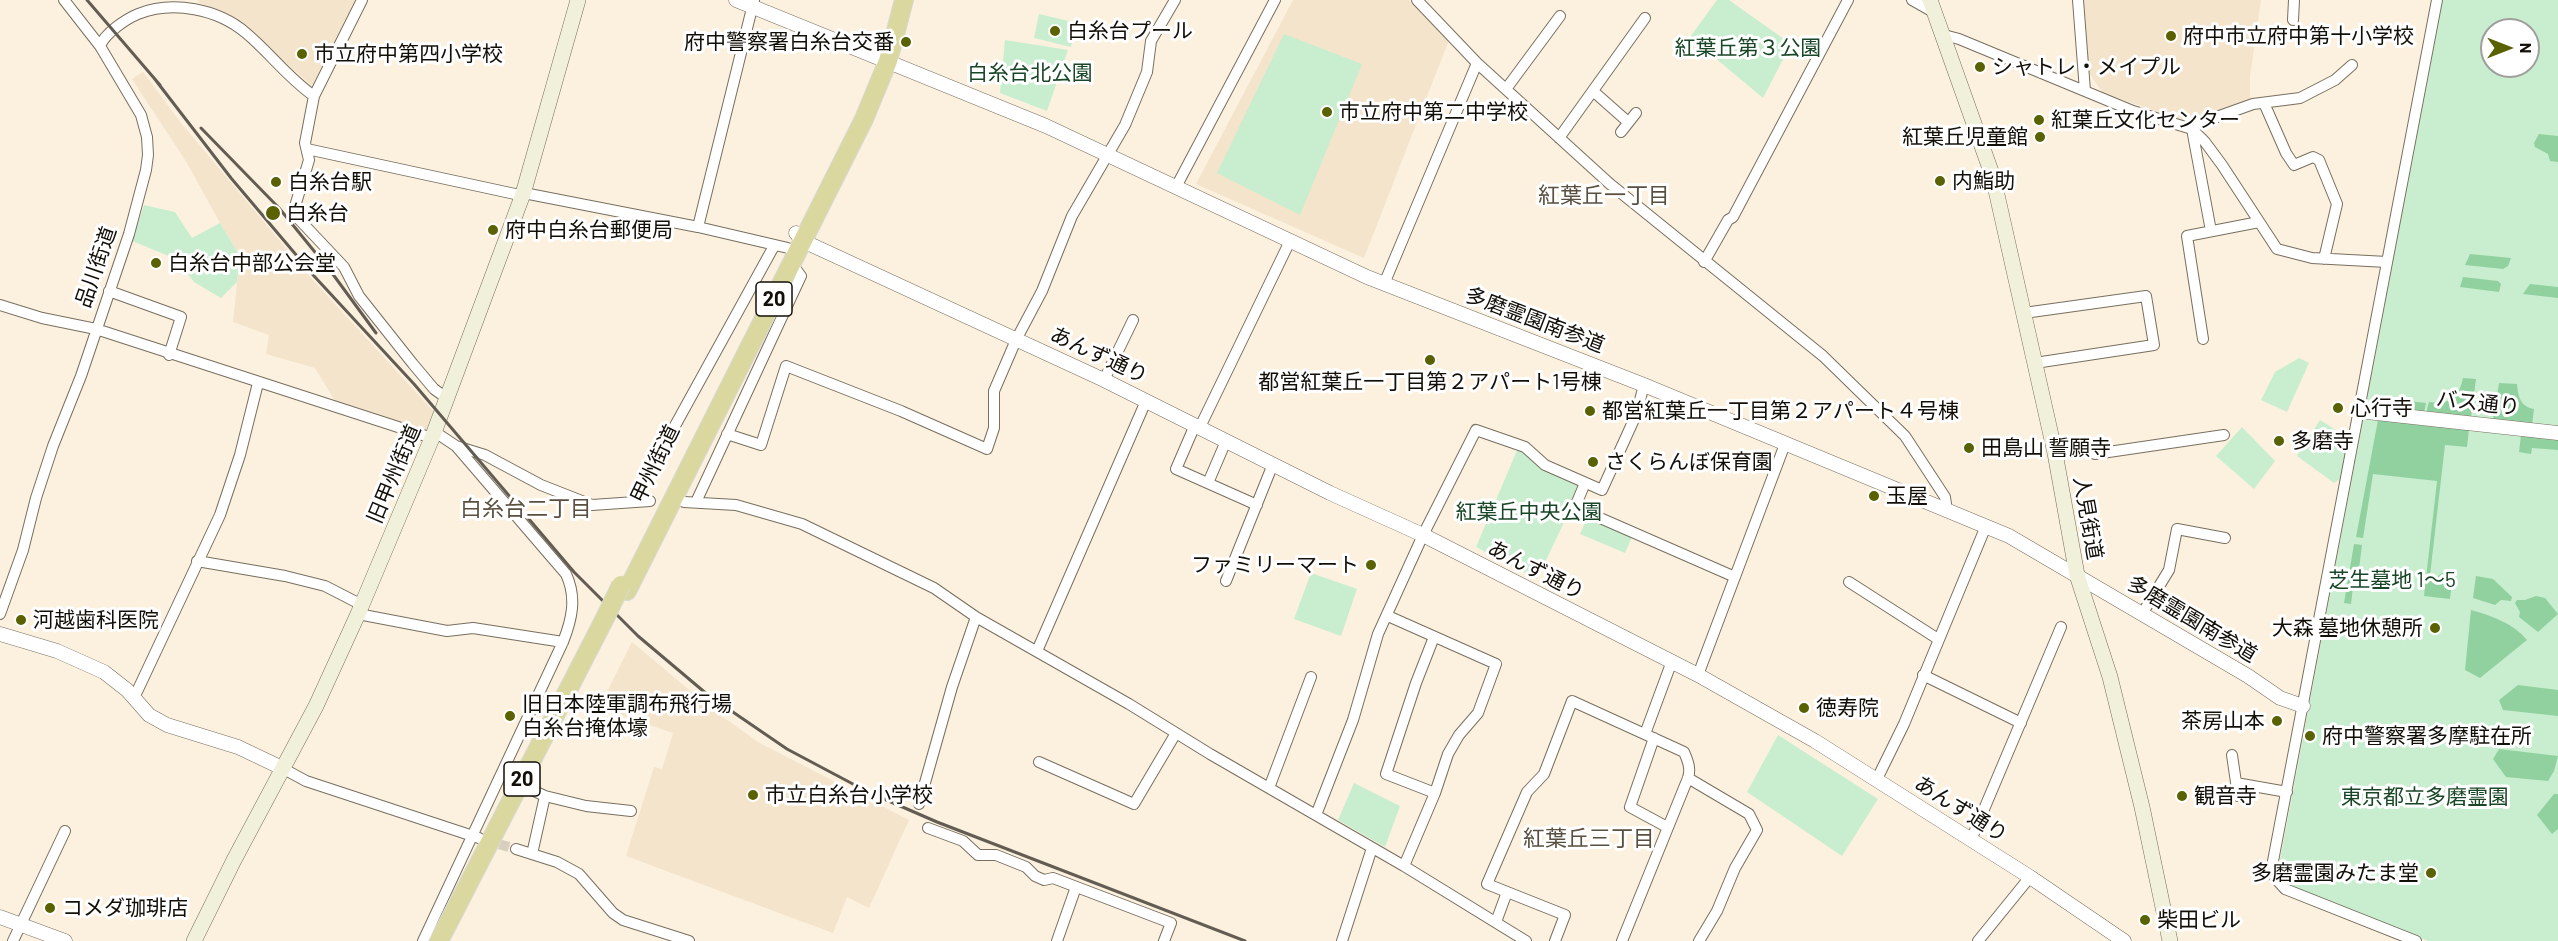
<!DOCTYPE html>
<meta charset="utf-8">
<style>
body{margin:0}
#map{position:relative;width:2558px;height:941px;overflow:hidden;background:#fcf1df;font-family:Barlow,sans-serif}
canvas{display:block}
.north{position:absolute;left:2480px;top:18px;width:60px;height:60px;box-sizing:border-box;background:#fff;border:2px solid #a09f9c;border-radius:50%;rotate:90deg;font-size:16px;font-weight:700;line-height:24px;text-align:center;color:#120e08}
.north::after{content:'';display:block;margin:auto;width:21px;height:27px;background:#596100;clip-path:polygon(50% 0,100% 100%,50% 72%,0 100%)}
</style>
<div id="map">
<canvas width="2558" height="941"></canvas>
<div class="north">N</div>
</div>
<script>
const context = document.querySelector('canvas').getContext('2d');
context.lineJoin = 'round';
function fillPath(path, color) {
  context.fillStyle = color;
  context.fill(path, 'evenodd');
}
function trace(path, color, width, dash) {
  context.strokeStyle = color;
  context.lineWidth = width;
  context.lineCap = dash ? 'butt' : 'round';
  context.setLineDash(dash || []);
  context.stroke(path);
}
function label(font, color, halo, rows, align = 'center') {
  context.font = font + ' Barlow,"Noto Sans JP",sans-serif';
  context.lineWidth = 6;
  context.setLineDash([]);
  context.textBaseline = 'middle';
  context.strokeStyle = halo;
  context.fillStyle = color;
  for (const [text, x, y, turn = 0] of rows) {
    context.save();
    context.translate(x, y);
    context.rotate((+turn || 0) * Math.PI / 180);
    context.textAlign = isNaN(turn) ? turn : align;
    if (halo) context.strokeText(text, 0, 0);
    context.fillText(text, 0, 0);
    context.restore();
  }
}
const built = new Path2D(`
 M199,0H356L312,86L241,23L198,2Z
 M1293,0H1409L1449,40L1364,258L1196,184Z
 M2084,0H2261L2250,76V101L2188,122L2103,93L2089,73Z
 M143,72L181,123L311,278L434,412L426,430L392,423L337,404L315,368L266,354L269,335L233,322L240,256L220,223L187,163L132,79Z
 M632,642L712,709L758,742L909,820L869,908L847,897L833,933L626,856L654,767L662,769L673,733L599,708Z`);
const green = new Path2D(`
 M1717,0H1729L1791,44L1763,98L1690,37Z
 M2442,0H2558V941H2428L2295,888L2283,877L2279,865ZM2492,30H2528V66H2492Z
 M1039,14L1077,23L1071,47L1034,38Z
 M1284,34L1362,64L1300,215L1217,173Z
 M1005,40L1068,50L1047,111L1000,93Z
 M144,205L175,212L192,238L220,223L240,256L237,282L221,298L194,282L176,259L132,241Z
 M2299,358L2309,363L2287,412L2261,400L2275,372Z
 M2320,420L2336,430L2334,434L2348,443L2342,478L2334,483L2297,456Z
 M2242,427L2275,461L2254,489L2216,456Z
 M1518,448L1579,483L1581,487L1537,579L1476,547Z
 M1589,514L1632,537L1625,553L1580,534Z
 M1311,573L1357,589L1341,636L1294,619Z
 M1778,735L1878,799L1842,856L1747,792Z
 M1354,783L1400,806L1385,847L1338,820Z`);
const forest = new Path2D(`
 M2539,134L2558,136V162L2550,161L2548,154L2535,147L2534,143Z
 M2470,254L2511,258L2508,266L2503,269L2465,265Z
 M2463,277L2498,281L2501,284L2499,292L2460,287Z
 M2530,284L2558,287V298L2523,294Z
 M2463,378L2476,379L2471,418L2426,413L2429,402C2449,405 2459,398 2463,378Z
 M2499,383L2517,384C2518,397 2521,407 2534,409L2532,425L2493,420Z
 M2381,398L2426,403L2424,413L2380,408Z
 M2378,420L2469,429L2467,447L2445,445L2430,575L2437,577L2442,573L2453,574L2450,599L2424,596L2437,481L2373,474L2363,538L2356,537Z
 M2521,435L2558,439V450L2532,448L2531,454L2519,452Z
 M2354,544L2362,545L2359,569L2355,568L2351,604L2344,603Z
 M2476,576L2493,579L2512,597L2511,601L2501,600L2495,605L2473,598Z
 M2536,596L2545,598L2558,614L2538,632L2519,617L2520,612L2515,603L2517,600H2525Z
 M2471,610C2492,616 2513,623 2527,640L2480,678L2465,670Z
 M2518,685L2558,690V716L2503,710L2499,700Z
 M2499,749L2558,756L2554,771L2548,781L2506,777L2493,759Z
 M2554,794H2558V829L2552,834L2537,815Z`);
const minorTunnel = new Path2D(`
 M485,840L516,849`);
const minor = new Path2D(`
 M362,0L314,96L305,143L309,160L293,213L344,267L359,296L413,364L434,389L448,399
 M1417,0L1477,63L1610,184L1823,356L1905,436L1945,497L1947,511
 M1912,0L1935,13
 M2078,0L2085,91
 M2293,20L2294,0
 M1944,35L1959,39L2133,111L2192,129L2205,142L2222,165L2277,249L2312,258L2387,262
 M100,46C105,33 126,19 138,14C173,0 218,9 246,33C270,53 288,78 314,96
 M1506,89L1560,16
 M1593,91L1628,122
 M2264,103L2286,153L2294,165L2313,157L2319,160L2337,204L2324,259
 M2192,129L2200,123L2253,104L2300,98L2335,80L2352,65
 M2192,129L2211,231
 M1621,132L1636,113
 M1559,138L1645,18
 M307,149L515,194H529L698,227L788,248
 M1176,187L1275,0
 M698,227L754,0
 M1704,262L1728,220L1733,217L1848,0
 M1384,284L1477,63
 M109,291L181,317L169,355
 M0,305L42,318L96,329L432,438
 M2024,313L2146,296L2154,345L2035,363
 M2203,339L2187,236L2259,222
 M1104,380L1133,320
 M1195,425L1176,469L1257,505
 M1200,427L1290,241
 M727,434L761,445L786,366L901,411L987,449L994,428V391L1016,340L1042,291L1072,216L1125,125L1147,72L1151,41L1175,0
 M456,446L485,455L541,485L592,505L650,501
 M2055,453L2086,450L2095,454L2224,435
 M1208,483L1226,441
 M1585,483L1575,507L1735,577
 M633,502L774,246
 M684,502L736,505L802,524L934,588L976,617L1129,704L1210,754L1404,866L1526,941
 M696,502L801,276L792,264
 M197,561L285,576L325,586L362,605
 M1226,581L1273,464
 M1849,582L1938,639
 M0,614L23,550L36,498L53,446L81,376L129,234L146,170L148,155L147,137L141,115L100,46L64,0
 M358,614L447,631L473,628L563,642
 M2142,614L2169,570L2177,529L2225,538
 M1388,616L1496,664L1478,713L1459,735L1448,754L1435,793L1404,866
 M1434,637L1416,683L1386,774L1435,793
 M1037,651L1146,401
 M1698,675L1785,444
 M1923,675L2021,723
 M134,698L220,515L240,455L258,383
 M1645,734L1672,661
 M1654,738L1630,807L1667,827
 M2232,755L2238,796
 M1039,762L1134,804L1176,733
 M282,768L306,781L479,838
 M1688,778L1749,814L1757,830L1735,868L1717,911L1699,941
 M1876,781L1904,724L1986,526
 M2236,783L2287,792
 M1269,788L1311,677
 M545,796L586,806L631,811
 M919,804L952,687L976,617
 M1316,815L1353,720L1378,634L1423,535L1476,430L1525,447L1545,465L1602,490L1636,415L1644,385
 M928,828L963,841L978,855H996L1026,867L1035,876L1044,880L1053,878L1171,923L1164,941
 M1971,840L2061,627
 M516,849L557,862L579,874L613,913L623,920L689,941
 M532,854L545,796L534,791
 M1496,922L1507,892
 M13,941L65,831
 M423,941L563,642C572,619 577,598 566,574L456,446L435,432
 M1057,941L1076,887
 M1342,941L1372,848
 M1555,941L1565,915L1487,884L1527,792L1544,774L1572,701L1684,752C1688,761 1691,769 1688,778L1622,941
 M1978,941L2030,877
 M2416,941L2285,889L2275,878L2273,861L2437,0`);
const tertiary = new Path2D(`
 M736,0L1046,126L1367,277L1644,385L2009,536L2248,676L2280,698L2303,706
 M796,233L803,241L1104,380L1330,493L1423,535L1698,675L1815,741L2030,877L2124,941
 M2358,411L2558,433
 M0,634L57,651L104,672L127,690L149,715L167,725L238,747L282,768
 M0,917L65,941`);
const secondary = new Path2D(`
 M1930,0L1993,177L2055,453L2077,575L2110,677L2142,807L2170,941
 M194,941L234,860L316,706L358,614L432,438L523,194L578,0`);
const trunk = new Path2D(`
 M627,591L864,119L888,61L904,0
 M439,941L605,618`);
const rail = new Path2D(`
 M87,0L160,85
 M154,78L231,178L314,276L414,384L574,572L638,636L708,695L787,749L868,792L937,822L1245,941
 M201,128L279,208L332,273L376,333`);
const trunkBridge = new Path2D(`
 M605,618L621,585`);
const markers = [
 [1055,31,6,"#596100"],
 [2171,36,6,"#596100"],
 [906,42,6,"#596100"],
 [302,54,6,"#596100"],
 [1980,67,6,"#596100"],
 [1327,112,6,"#596100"],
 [2039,120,6,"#596100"],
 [2040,137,6,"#596100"],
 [1940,181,6,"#596100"],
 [276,182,6,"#596100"],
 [273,213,8,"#596100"],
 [493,230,6,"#596100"],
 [156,263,6,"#596100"],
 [1430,360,6,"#596100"],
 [2338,408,6,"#596100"],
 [1590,411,6,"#596100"],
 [2279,441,6,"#596100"],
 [1969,448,6,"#596100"],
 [1593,462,6,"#596100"],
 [1874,496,6,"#596100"],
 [1371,565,6,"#596100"],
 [21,620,6,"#596100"],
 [2435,628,6,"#596100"],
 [1804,708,6,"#596100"],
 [510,716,6,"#596100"],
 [2277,721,6,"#596100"],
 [2310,736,6,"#596100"],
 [753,795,6,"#596100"],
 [2182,796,6,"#596100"],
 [2431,873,6,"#596100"],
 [50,908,6,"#596100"],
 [2145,920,6,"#596100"]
];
const shields = [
 [774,299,36],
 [522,779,36]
];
const shieldNames = [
 ["20",774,299],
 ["20",522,779]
];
const poiNames = [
 ["白糸台プール",1067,31],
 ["府中市立府中第十小学校",2183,36],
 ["府中警察署白糸台交番",894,42,"right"],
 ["市立府中第四小学校",314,54],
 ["シャトレ・メイプル",1992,67],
 ["市立府中第二中学校",1339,112],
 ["紅葉丘文化センター",2051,120],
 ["紅葉丘児童館",2028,137,"right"],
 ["内鮨助",1952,181],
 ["白糸台駅",288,182],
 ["白糸台",286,213],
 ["府中白糸台郵便局",505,230],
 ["白糸台中部公会堂",168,263],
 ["都営紅葉丘一丁目第２アパート1号棟",1430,382,"center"],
 ["心行寺",2350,408],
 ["都営紅葉丘一丁目第２アパート４号棟",1602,411],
 ["多磨寺",2291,441],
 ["田島山 誓願寺",1981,448],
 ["さくらんぼ保育園",1605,462],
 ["玉屋",1886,496],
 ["ファミリーマート",1359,565,"right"],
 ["河越歯科医院",33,620],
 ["大森 墓地休憩所",2423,628,"right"],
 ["旧日本陸軍調布飛行場",522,704],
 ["白糸台掩体壕",522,728],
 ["徳寿院",1816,708],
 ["茶房山本",2265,721,"right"],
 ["府中警察署多摩駐在所",2322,736],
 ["市立白糸台小学校",765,795],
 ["観音寺",2194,796],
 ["多磨霊園みたま堂",2419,873,"right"],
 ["コメダ珈琲店",62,908],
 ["柴田ビル",2157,920]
];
const parkNames = [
 ["紅葉丘第３公園",1748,48],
 ["白糸台北公園",1030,73],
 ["紅葉丘中央公園",1529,512],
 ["芝生墓地 1～5",2392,580],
 ["東京都立多磨霊園",2425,797]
];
const streetNames = [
 ["品川街道",96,267,-71],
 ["多磨霊園南参道",1535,320,21],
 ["あんず通り",1099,355,25],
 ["バス通り",2478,403,6],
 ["甲州街道",655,464,-64],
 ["旧甲州街道",394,474,-67],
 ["人見街道",2088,518,80],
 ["あんず通り",1536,570,27],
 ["多磨霊園南参道",2192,619,31],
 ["あんず通り",1961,809,32]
];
const neighbourhoodNames = [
 ["紅葉丘一丁目",1604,196],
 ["白糸台二丁目",526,509],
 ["紅葉丘三丁目",1589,839]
];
fillPath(built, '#f3e4cb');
fillPath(green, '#c8eecf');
fillPath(forest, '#91d19f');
trace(minorTunnel, '#d9cfbf', 10, [10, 5]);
trace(minor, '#786f5f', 12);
trace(tertiary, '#786f5f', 15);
trace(secondary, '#786f5f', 16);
trace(trunk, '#d9d8d7', 20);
trace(minor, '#fff', 10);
trace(tertiary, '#fff', 14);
trace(secondary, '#f1f0db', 15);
trace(trunk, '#dad89f', 18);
trace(rail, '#635c52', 3);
trace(trunkBridge, '#d9d8d7', 20, []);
trace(trunkBridge, '#dad89f', 18);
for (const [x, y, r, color] of markers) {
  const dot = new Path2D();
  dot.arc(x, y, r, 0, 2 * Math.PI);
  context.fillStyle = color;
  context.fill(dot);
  trace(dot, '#fff', 2);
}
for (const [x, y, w] of shields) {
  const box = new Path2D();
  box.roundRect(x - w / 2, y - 17, w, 34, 4.5);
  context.fillStyle = '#fff';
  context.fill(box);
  trace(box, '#120e08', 1.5);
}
label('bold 20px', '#120e08', null, shieldNames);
label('21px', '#120e08', '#fff', poiNames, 'left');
label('21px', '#184626', '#fff', parkNames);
label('21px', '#120e08', '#fff', streetNames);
label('22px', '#595041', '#fff', neighbourhoodNames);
</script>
